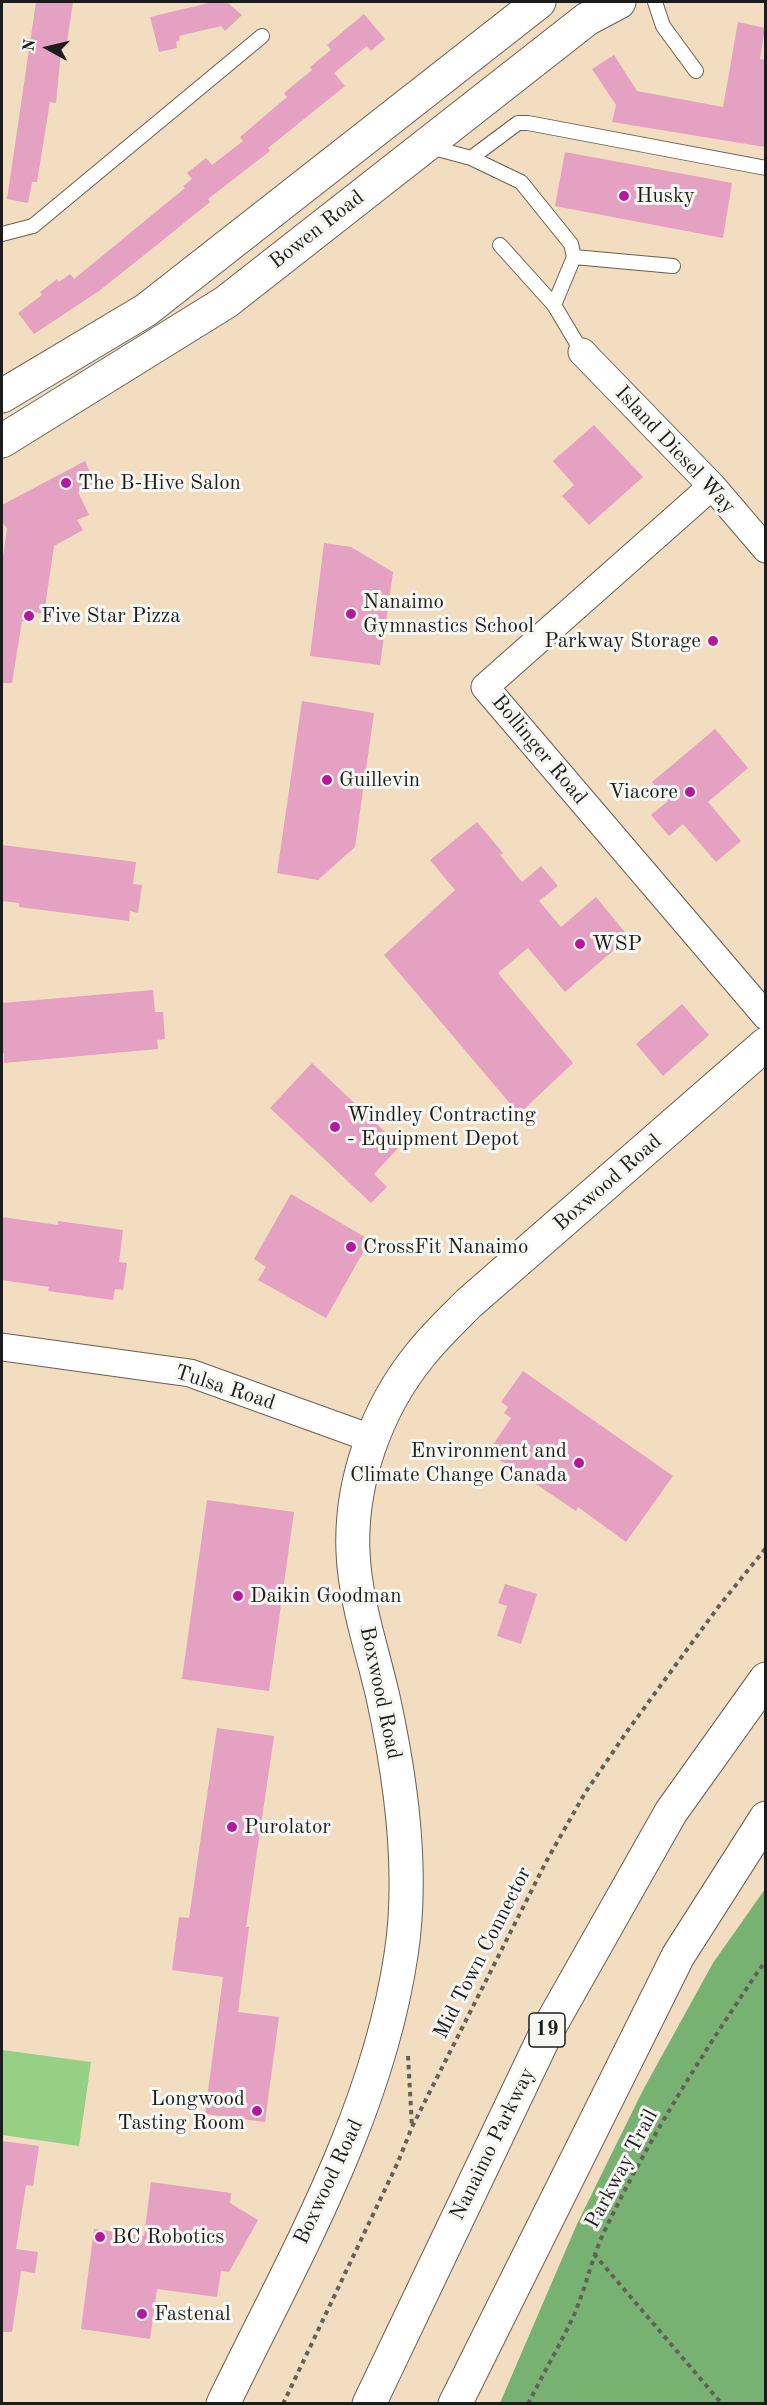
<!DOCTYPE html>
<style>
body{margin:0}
#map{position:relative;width:767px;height:2405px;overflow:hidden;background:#f2ddc0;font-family:"Old Standard TT",serif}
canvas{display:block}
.frame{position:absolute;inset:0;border:3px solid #1c1c1c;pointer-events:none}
.north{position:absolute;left:18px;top:18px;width:60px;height:60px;-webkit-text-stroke:4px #f6f6f2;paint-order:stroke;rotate:278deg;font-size:16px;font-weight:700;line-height:24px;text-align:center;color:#1c1c1c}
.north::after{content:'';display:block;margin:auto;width:21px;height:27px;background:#1c1c1c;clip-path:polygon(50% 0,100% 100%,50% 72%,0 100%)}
</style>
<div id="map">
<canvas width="767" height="2405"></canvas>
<div class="frame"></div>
<div class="north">N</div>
</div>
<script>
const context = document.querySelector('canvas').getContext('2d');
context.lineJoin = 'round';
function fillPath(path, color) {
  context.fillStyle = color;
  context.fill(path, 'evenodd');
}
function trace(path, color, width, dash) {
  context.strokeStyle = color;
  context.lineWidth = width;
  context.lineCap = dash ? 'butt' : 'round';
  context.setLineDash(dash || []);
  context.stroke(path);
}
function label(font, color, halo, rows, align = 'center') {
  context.font = font + ' "Old Standard TT",serif';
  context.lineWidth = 6;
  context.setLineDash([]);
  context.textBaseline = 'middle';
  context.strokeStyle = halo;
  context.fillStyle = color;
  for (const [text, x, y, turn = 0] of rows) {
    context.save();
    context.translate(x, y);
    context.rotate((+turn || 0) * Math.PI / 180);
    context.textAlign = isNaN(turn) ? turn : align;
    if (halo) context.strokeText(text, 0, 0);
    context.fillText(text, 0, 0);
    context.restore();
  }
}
const green = new Path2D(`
 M2,2050L91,2062L79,2146L2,2135Z`);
const forest = new Path2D(`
 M765,1889V2403H500L577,2224L643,2090L713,1963Z`);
const building = new Path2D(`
 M36,2H73L67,42H62L56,103L50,102L37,182H32L28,203L7,199Z
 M213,2H227L242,15L225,31L221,26L179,36L180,40L176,42L177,48L159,52L150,17Z
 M364,14L385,39L371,51L367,46L334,73L345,86L268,148L270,151L208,199L210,202L153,248L99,291L34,334L18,313L42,295L40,292L57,279L59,282L70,274L74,279L185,188L183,186L192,179L187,173L206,158L212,165L243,141L240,137L287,97L284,93L312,70L310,67L331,50L327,45Z
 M738,22L765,28L760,59L765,60V147L612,122L616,105L592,69L614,55L637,91L723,107Z
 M565,152L732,183L723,238L555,206Z
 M594,425L643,477L589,525L562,496L574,485L553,461Z
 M85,461L94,482L78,492L89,515L77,520L83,530L54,546L44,614L33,612L32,622L22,621L12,683H2V564L7,529L2,521V505Z
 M324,543L351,547L393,572L380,665L310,656Z
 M302,701L374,713L355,847L318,880L277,873Z
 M715,729L748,768L708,802L741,841L716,862L683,824L669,836L651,815L668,801L652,782Z
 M477,822L503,853L500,855L522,882L541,866L558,886L539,901L561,927L596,897L629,937L565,992L528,948L498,973L573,1063L519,1114L384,955L455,890L430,860Z
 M2,845L136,862L133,884L142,885L138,913L130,911L129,921L19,907V903L2,901Z
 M153,990L155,1012H163L165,1039L157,1040L158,1049L4,1063V1053H2V1003Z
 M682,1004L709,1035L663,1076L636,1044Z
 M312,1063L400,1146L374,1174L387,1187L371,1203L270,1108Z
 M291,1194L370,1240L326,1318L258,1280L266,1267L254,1259Z
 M2,1217L58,1225V1221L123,1230L119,1262L127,1263L123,1290L115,1289L113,1300L48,1291L49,1287L2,1280Z
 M523,1371L673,1476L626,1542L578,1507L576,1511L488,1452L511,1418L504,1413L508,1407L501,1402Z
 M207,1500L294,1512L269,1691L182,1679Z
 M505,1584L537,1594L521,1644L497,1636L507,1606L498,1603Z
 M217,1728L274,1736L246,1927H249L238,2012L279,2017L265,2122L205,2114L223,1977L172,1970L179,1917L189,1918Z
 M2,2141L39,2146L33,2186L26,2185L16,2249L38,2252L35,2273L21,2271L12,2332H2Z
 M151,2182L231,2193L230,2203L258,2220L229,2272L221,2271L217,2297L157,2289L150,2339L81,2329L94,2229L144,2236Z`);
const path = new Path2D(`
 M408,2056L412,2127
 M594,2254L722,2404
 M283,2404L398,2162L412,2127L547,1860L585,1793L628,1730L719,1606L766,1548
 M528,2404C543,2374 560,2345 574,2315C586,2287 592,2257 605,2230C650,2136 707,2046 766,1960`);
const lane = new Path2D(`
 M655,2L663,26L696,71
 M430,147L471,158L521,182L571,244L574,257L554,305L582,352
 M471,158L518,123H528L766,168
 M2,234L33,226L262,36
 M500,245L554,305
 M574,257L673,266`);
const street = new Path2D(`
 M582,352L712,486L766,549
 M712,486L485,687L766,1016
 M2,1347L190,1373L373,1439`);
const secondary = new Path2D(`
 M2,396L146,310L539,2
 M2,441L226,302L587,19L619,2
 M223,2404C293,2259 377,2116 401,1955C414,1871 401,1779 383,1697C372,1649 355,1601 353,1552C350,1483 376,1409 420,1355C435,1336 452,1320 469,1303L766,1044`);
const highway = new Path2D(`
 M369,2404L546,2033L671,1812L766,1679
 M455,2404L678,1956L766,1818`);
const markers = [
 [624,196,6,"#b5179e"],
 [66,483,6,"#b5179e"],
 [351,614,6,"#b5179e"],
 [29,616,6,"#b5179e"],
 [713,641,6,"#b5179e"],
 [327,780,6,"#b5179e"],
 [690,792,6,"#b5179e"],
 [580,944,6,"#b5179e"],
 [335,1127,6,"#b5179e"],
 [351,1247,6,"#b5179e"],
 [579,1463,6,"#b5179e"],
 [238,1596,6,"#b5179e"],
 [232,1827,6,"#b5179e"],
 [257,2111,6,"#b5179e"],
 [100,2237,6,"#b5179e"],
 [142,2314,6,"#b5179e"]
];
const shields = [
 [547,2030,36]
];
const shieldNames = [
 ["19",547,2030]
];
const poiNames = [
 ["Husky",636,196],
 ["The B-Hive Salon",78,483],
 ["Nanaimo",363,602],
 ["Gymnastics School",363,626],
 ["Five Star Pizza",41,616],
 ["Parkway Storage",701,641,"right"],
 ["Guillevin",339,780],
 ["Viacore",678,792,"right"],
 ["WSP",592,944],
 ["Windley Contracting",347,1115],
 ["- Equipment Depot",347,1139],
 ["CrossFit Nanaimo",363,1247],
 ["Environment and",567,1451,"right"],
 ["Climate Change Canada",567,1475,"right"],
 ["Daikin Goodman",250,1596],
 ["Purolator",244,1827],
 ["Longwood",245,2099,"right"],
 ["Tasting Room",245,2123,"right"],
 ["BC Robotics",112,2237],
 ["Fastenal",154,2314]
];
const streetNames = [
 ["Bowen Road",317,230,-38],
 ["Island Diesel Way",675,450,47],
 ["Bollinger Road",539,750,50],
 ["Boxwood Road",608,1183,-41],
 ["Tulsa Road",225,1388,18],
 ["Boxwood Road",380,1693,78],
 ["Mid Town Connector",483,1953,-63],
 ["Nanaimo Parkway",493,2144,-64],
 ["Parkway Trail",622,2169,-62],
 ["Boxwood Road",329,2182,-65]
];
fillPath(green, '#96d084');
fillPath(forest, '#78b272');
fillPath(building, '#e4a1c2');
trace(lane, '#676055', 16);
trace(street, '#676055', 29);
trace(secondary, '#676055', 35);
trace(highway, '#676055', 35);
trace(path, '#676055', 4, [4.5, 4.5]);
trace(lane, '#fff', 14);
trace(street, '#fff', 27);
trace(secondary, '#fff', 33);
trace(highway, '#fff', 33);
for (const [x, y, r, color] of markers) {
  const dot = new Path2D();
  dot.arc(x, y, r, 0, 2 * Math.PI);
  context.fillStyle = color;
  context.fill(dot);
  trace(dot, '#f6f6f2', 2);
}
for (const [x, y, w] of shields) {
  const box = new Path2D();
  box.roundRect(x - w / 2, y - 17, w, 34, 4.5);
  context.fillStyle = '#f6f6f2';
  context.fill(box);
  trace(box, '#1c1c1c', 1.5);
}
label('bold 20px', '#1c1c1c', null, shieldNames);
label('21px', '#1c1c1c', '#f6f6f2', poiNames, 'left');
label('21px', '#1c1c1c', '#f6f6f2', streetNames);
</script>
